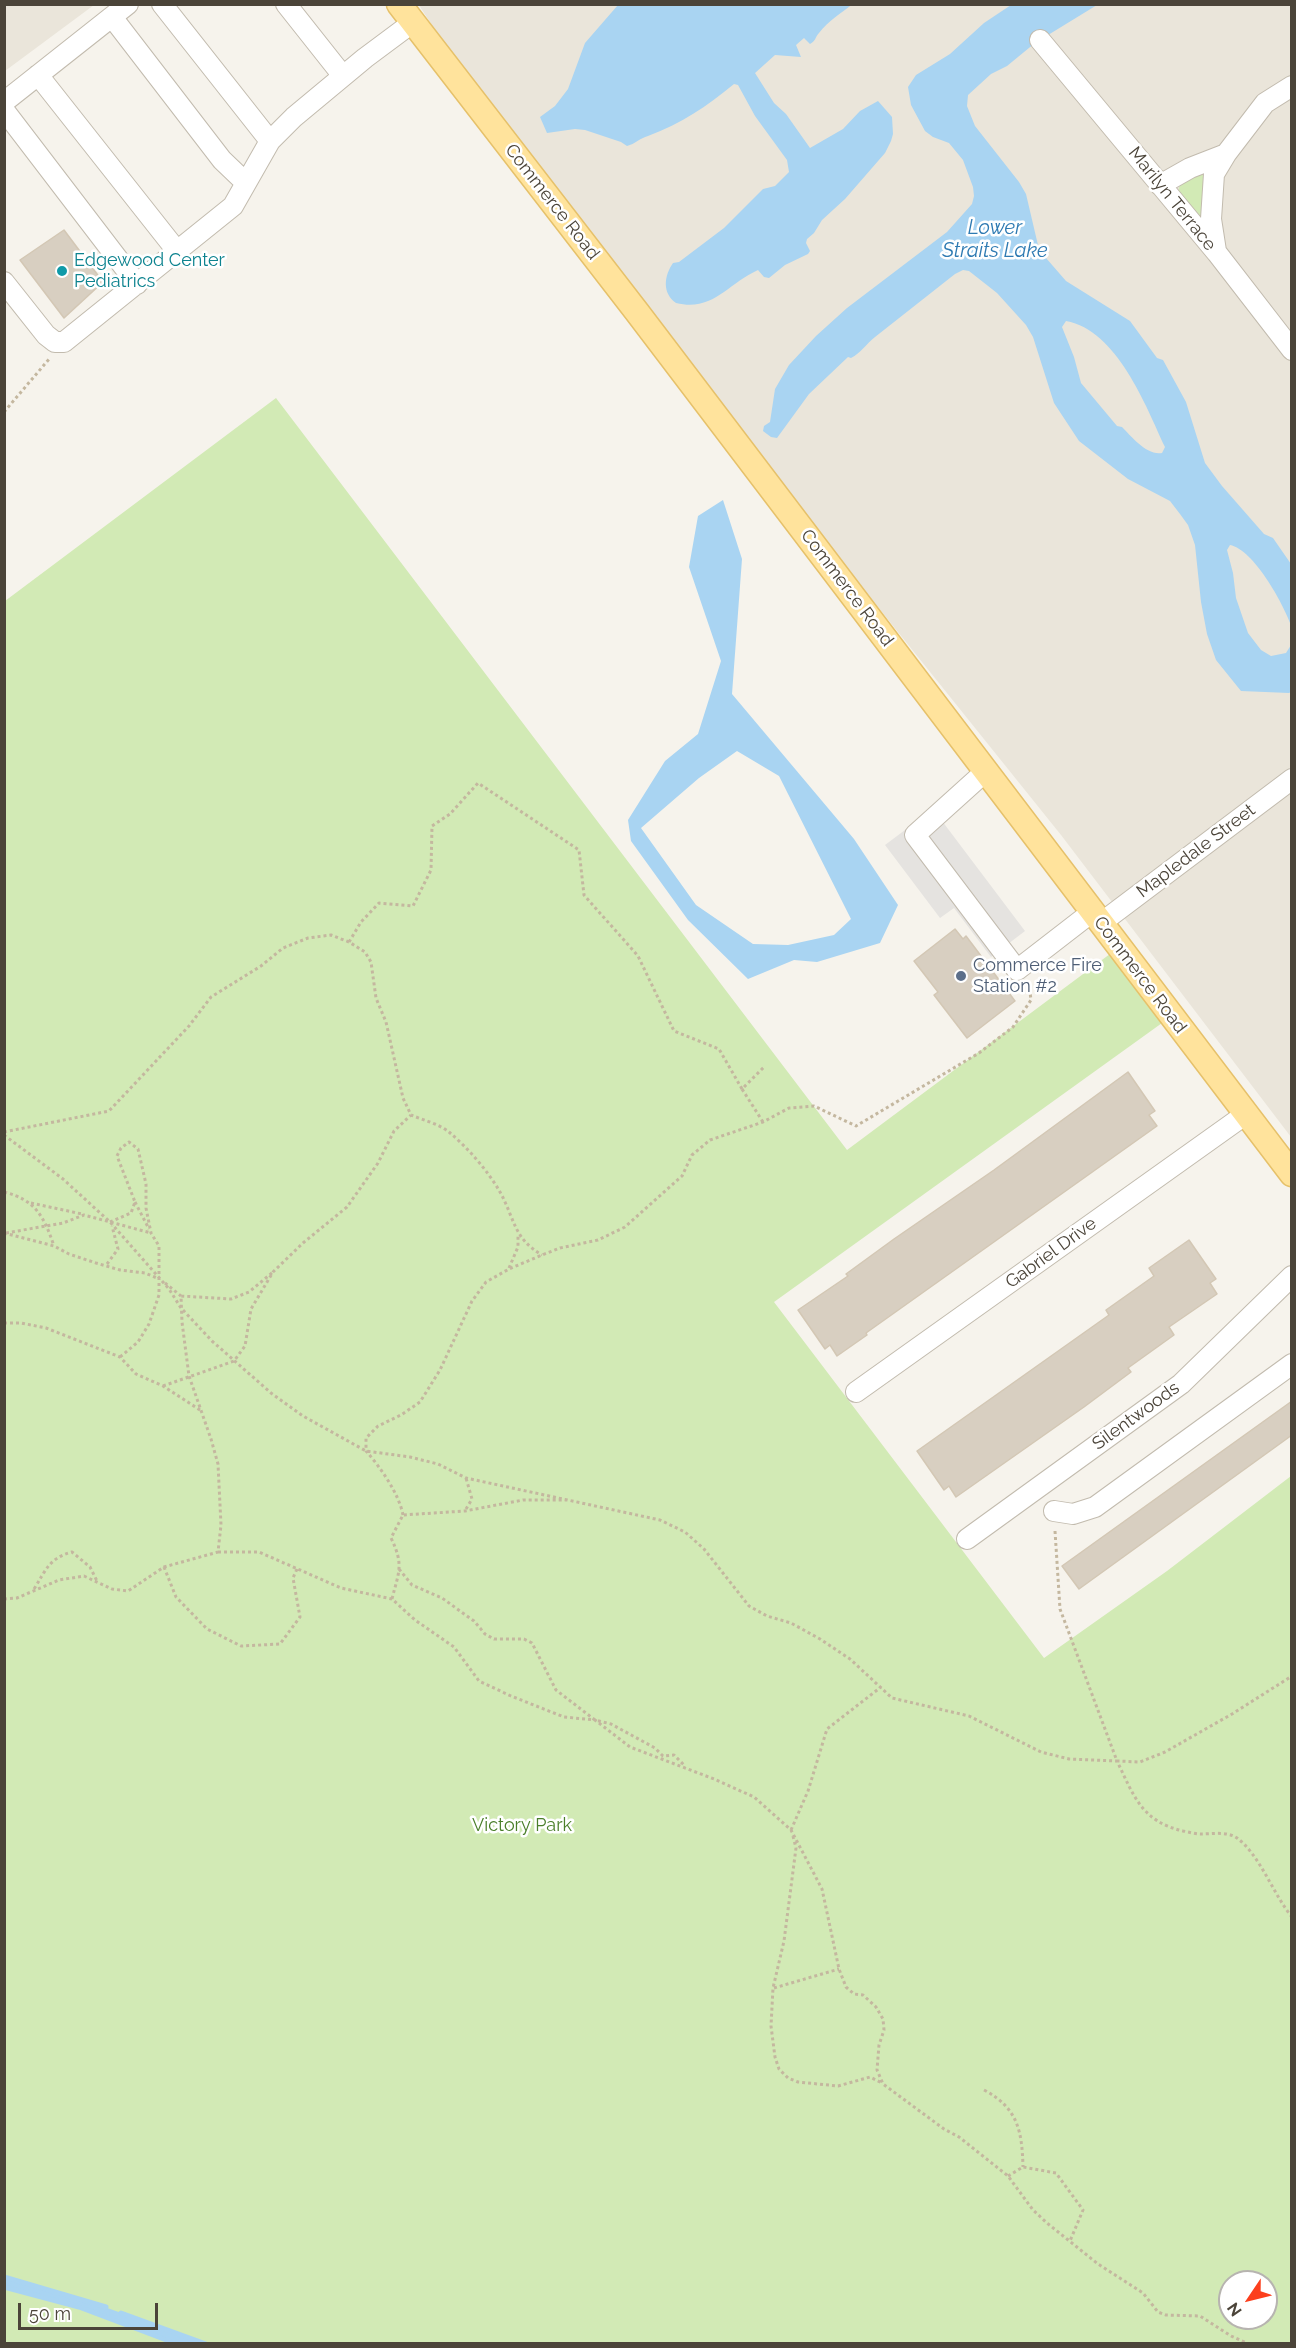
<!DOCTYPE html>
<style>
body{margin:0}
#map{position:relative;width:1296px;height:2348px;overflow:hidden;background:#f6f3ec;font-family:Raleway,sans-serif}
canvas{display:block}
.frame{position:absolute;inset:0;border:6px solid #4b4439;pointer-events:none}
.north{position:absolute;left:1218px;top:2270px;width:60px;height:60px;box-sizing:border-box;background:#fff;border:2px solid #b7b4b0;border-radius:50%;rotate:235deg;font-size:16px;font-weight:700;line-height:24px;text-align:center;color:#4b4439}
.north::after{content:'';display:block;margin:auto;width:21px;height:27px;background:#fc3f1d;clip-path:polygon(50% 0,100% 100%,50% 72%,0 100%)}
.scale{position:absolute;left:18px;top:2303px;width:140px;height:27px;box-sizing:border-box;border:3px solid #4b4439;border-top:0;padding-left:8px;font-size:18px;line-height:21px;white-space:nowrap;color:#4b4439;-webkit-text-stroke:4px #fff;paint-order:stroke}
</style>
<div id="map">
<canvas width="1296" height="2348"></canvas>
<div class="frame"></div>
<div class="north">N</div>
<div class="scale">50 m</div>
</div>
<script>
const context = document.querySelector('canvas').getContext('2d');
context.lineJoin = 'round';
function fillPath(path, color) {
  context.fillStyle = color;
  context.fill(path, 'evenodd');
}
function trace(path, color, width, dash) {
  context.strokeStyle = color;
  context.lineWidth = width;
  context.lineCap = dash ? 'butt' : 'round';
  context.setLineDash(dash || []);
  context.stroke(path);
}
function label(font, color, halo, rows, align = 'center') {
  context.font = font + ' Raleway,sans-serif';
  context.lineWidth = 5;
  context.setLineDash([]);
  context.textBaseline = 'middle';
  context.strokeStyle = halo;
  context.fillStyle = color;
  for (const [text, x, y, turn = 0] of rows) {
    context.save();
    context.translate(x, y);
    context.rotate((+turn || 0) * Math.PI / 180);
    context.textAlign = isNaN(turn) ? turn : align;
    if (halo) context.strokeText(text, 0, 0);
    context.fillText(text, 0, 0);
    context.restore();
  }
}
const residential = new Path2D(`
 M5,4H94V5L5,71Z
 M419,5H1291V1137L1061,835L514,154Z`);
const green = new Path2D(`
 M1203,173L1206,175L1201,219L1199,220L1178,194C1179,178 1190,178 1203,173Z
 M276,398L847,1150L1118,948L1169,1018L774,1302L1044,1658L1167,1571L1291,1476V2343L5,2344V601ZM1230,2282H1266V2318H1230Z`);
const parking = new Path2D(`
 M933,809L1025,931L991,957L954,908L940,918L885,845Z`);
const water = new Path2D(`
 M853,4C841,13 828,21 819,33C815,37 816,41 810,44L804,38L796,45L801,57L775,55L755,73L774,103L786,114L810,148L843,129L860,111L878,101L892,117L893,134L891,141L885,153L845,199L822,220L814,233L807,239L806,243L810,251L808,254L785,265L769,278L764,277L758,270C727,284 713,312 676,303C662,293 664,276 673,263L679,262L724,228L763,189L775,186L789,172L787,160L755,116L738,85L734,84C706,107 682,123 648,136C640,138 635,144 627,146L621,142L585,130L575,129L547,133L540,117L555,106L568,89L585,43L618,5Z
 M1011,5H1097L1035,43L1007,66L991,74L968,95L967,106L975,126L1019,182L1026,194L1041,258H1046L1066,281L1130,321L1157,358L1163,360L1186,402L1205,463L1222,486L1264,534L1273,538L1291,564V625C1283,603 1254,550 1230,545L1227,550L1233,573L1236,598L1248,633L1261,650L1271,656L1286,653L1291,645V692L1289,693L1241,691L1216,660L1207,634L1201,602L1195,545L1188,525L1180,514L1170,501L1128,479L1079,441L1054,403L1033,337L1026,325L997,293L969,271L963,270L955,274L875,337C866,344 861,353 851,358L848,357L809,394L777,438L771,437L763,431L764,426L770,422L775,389L789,365L816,336L847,308L947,232L972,204L974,196L973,187L963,160L949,143L933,137L925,131L911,105L908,87L916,75L950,54L984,23ZM1066,321C1117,330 1146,406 1165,447L1162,453C1147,456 1131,436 1122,427L1117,426L1081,383L1074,357L1062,327Z
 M723,500L742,559L732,694L854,839L898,905L880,943L817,962L794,960L748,979L688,920L631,841L628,820L665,761L698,734L721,661L689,567L698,516ZM737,751L779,776L851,919L834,935L788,945L753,944L696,905L641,828L699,778Z
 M5,2277L82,2299L206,2343H177L79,2307L5,2287Z`);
const stream = new Path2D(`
 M4,2277L106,2307
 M4,2287L79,2307L177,2344
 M121,2313L206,2344`);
const building = new Path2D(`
 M64,230L103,282L64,318L20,260Z
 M955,929L963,939L966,936L1015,1001L967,1038L934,995L938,992L914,961Z
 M1128,1072L1155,1111L1149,1115L1157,1126L866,1333L867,1335L837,1356L830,1345L825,1349L798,1310L848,1276L846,1274L894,1239L994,1170Z
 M1189,1240L1216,1279L1210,1283L1217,1294L1169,1327L1174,1335L1128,1368L1131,1372L1084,1407L956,1497L949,1486L944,1490L917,1451L1109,1315L1106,1310L1154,1276L1149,1268Z
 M1292,1401V1435L1079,1589L1062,1566Z`);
const path = new Path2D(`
 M4,412L50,358
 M349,942L361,922L379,903L413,906L431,870L432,826L450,814L478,783L579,850L584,895L638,956L674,1031L719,1049L742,1089
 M763,1122L742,1089L765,1066
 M4,1132L109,1111L189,1026L211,997L261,966L283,948L308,938L331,935L349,942L365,952L371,962L376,998L386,1022L403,1098L411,1115C423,1120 439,1124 449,1132C468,1148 488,1171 500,1192C515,1219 513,1238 542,1255
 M4,1135L63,1179L110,1222L169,1289L181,1308L212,1341L271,1393L303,1416L366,1451L410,1457L438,1464L466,1478L660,1520L685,1532L704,1549L749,1606L767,1616L791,1623L820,1639L850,1659L892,1698L969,1716L1041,1752L1069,1759L1117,1761C1134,1796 1141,1821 1183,1831C1189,1832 1195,1834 1201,1834C1212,1834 1227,1831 1237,1838C1260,1855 1273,1894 1292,1917
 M4,1192C36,1200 44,1217 54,1246
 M135,1202L149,1229
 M31,1203L82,1214
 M110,1222L131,1213L135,1202L117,1156L121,1148L129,1142L138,1149L146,1184V1208L151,1233L159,1246V1295L149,1324L138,1342L120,1357
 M4,1233L54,1246L69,1254L96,1263L120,1270L145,1273L157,1278
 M6,1233L63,1223L84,1215L151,1233
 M107,1264L118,1249L112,1226
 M509,1268L518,1247V1235
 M165,1283L181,1296
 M4,1323H21L46,1328L120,1357L136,1374L163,1386L200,1410
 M163,1386L234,1361L245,1346L251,1309L273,1272L303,1243L347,1207L378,1163L394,1131L411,1115
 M466,1509L472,1499L466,1478
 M403,1515C399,1494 381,1468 366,1451V1438L378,1426L401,1415L420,1402L440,1370L472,1301L486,1282L509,1269L542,1255L560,1248L598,1240L625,1227L682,1176L692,1155L710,1140L763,1122L789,1108L814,1106L856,1126L979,1053L1013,1027L1031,1000L1029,984
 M1055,1531L1060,1609L1117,1761L1140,1762L1165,1752L1232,1714L1292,1676
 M218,1552H259L341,1588L392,1599L415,1620L454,1647L479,1681L511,1696L564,1717L595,1720L630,1747L714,1779L754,1797L791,1830L822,1889L839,1969L846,1987L854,1994L863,1995L876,2007L883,2019L884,2030L879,2045L877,2070L883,2084L944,2129L959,2137L1008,2176L1033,2210L1047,2223L1098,2264L1143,2293L1158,2312L1166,2315L1200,2316L1231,2336L1249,2344
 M164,1567L176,1597L207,1629L241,1646L280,1644L300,1617L293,1578L297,1569
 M399,1569L412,1585L442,1598L474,1621L485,1634L494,1639H524L532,1643L556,1690L595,1720L611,1724L655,1748L663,1756L674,1755L684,1765
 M34,1589C46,1570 49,1558 72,1552L90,1567L97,1581
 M4,1599L17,1598L59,1580L84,1576L112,1589L128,1591L164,1567L218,1552L221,1525L218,1464L211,1439L189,1376L182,1322L181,1296L231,1299L249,1292L273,1272
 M392,1599C399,1571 404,1565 391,1538L403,1515L465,1511L523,1500H567
 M791,1830L808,1791L827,1729L881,1687
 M793,1836L796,1848L784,1941L773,1988L771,2026L775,2057L779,2069L788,2078L798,2082L838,2086L870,2077L882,2083
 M774,1988L839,1969
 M984,2090C1018,2108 1022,2131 1023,2167
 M1008,2176L1023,2167L1056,2173L1083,2210L1070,2241`);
const minor = new Path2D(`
 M162,4L270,141
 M286,4L343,76
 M112,17L222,160L246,183
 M1040,40L1217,253L1292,350
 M38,75L177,251
 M4,102L128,4
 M4,110L137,284
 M1160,185L1190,168L1226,154
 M1216,251L1211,219L1214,174L1226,154L1265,103L1292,86
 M4,282L46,335L55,342H64L233,206L270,141L294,117L365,58L412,23
 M986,771L915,835L1017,970L1092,912
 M1101,923L1292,779
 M856,1392L1246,1114
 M1054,1511L1073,1514L1095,1507L1292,1364
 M967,1539L1181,1384L1292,1276`);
const major = new Path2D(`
 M399,4L637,312L1292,1174`);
const markers = [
 [62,271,6,"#0f9aa8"],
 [961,976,6,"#5c6f8a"]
];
const streetNames = [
 ["Marilyn Terrace",1172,199,51],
 ["Commerce Road",552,202,52],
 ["Commerce Road",847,588,53],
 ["Mapledale Street",1196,851,-37],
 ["Commerce Road",1140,975,53],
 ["Gabriel Drive",1051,1253,-36],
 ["Silentwoods",1136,1416,-36]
];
const cultureNames = [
 ["Edgewood Center",74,261],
 ["Pediatrics",74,282]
];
const serviceNames = [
 ["Commerce Fire",973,966],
 ["Station #2",973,987]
];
const parkNames = [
 ["Victory Park",522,1826]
];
const waterNames = [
 ["Lower",995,228],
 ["Straits Lake",995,251]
];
fillPath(residential, '#eae5da');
fillPath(green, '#d2eab5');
fillPath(parking, '#e5e3e0');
fillPath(water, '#a9d4f2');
trace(stream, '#a9d4f2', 5);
fillPath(building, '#d8cfc1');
trace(building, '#d3c7b4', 1.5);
trace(minor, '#c2bbae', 22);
trace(major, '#e6c16a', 27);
trace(path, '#c4b79f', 3, [3, 3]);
trace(minor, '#fff', 20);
trace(major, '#ffe39c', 24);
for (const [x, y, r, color] of markers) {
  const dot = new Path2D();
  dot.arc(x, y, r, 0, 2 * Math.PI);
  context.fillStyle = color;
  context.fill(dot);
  trace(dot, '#fff', 2);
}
label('18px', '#4b4439', '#fff', streetNames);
label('18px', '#0d838f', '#fff', cultureNames, 'left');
label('18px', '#4e5e75', '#fff', serviceNames, 'left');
label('18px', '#4a7f2a', '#fff', parkNames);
label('italic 20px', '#2e7ab2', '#fff', waterNames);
</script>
